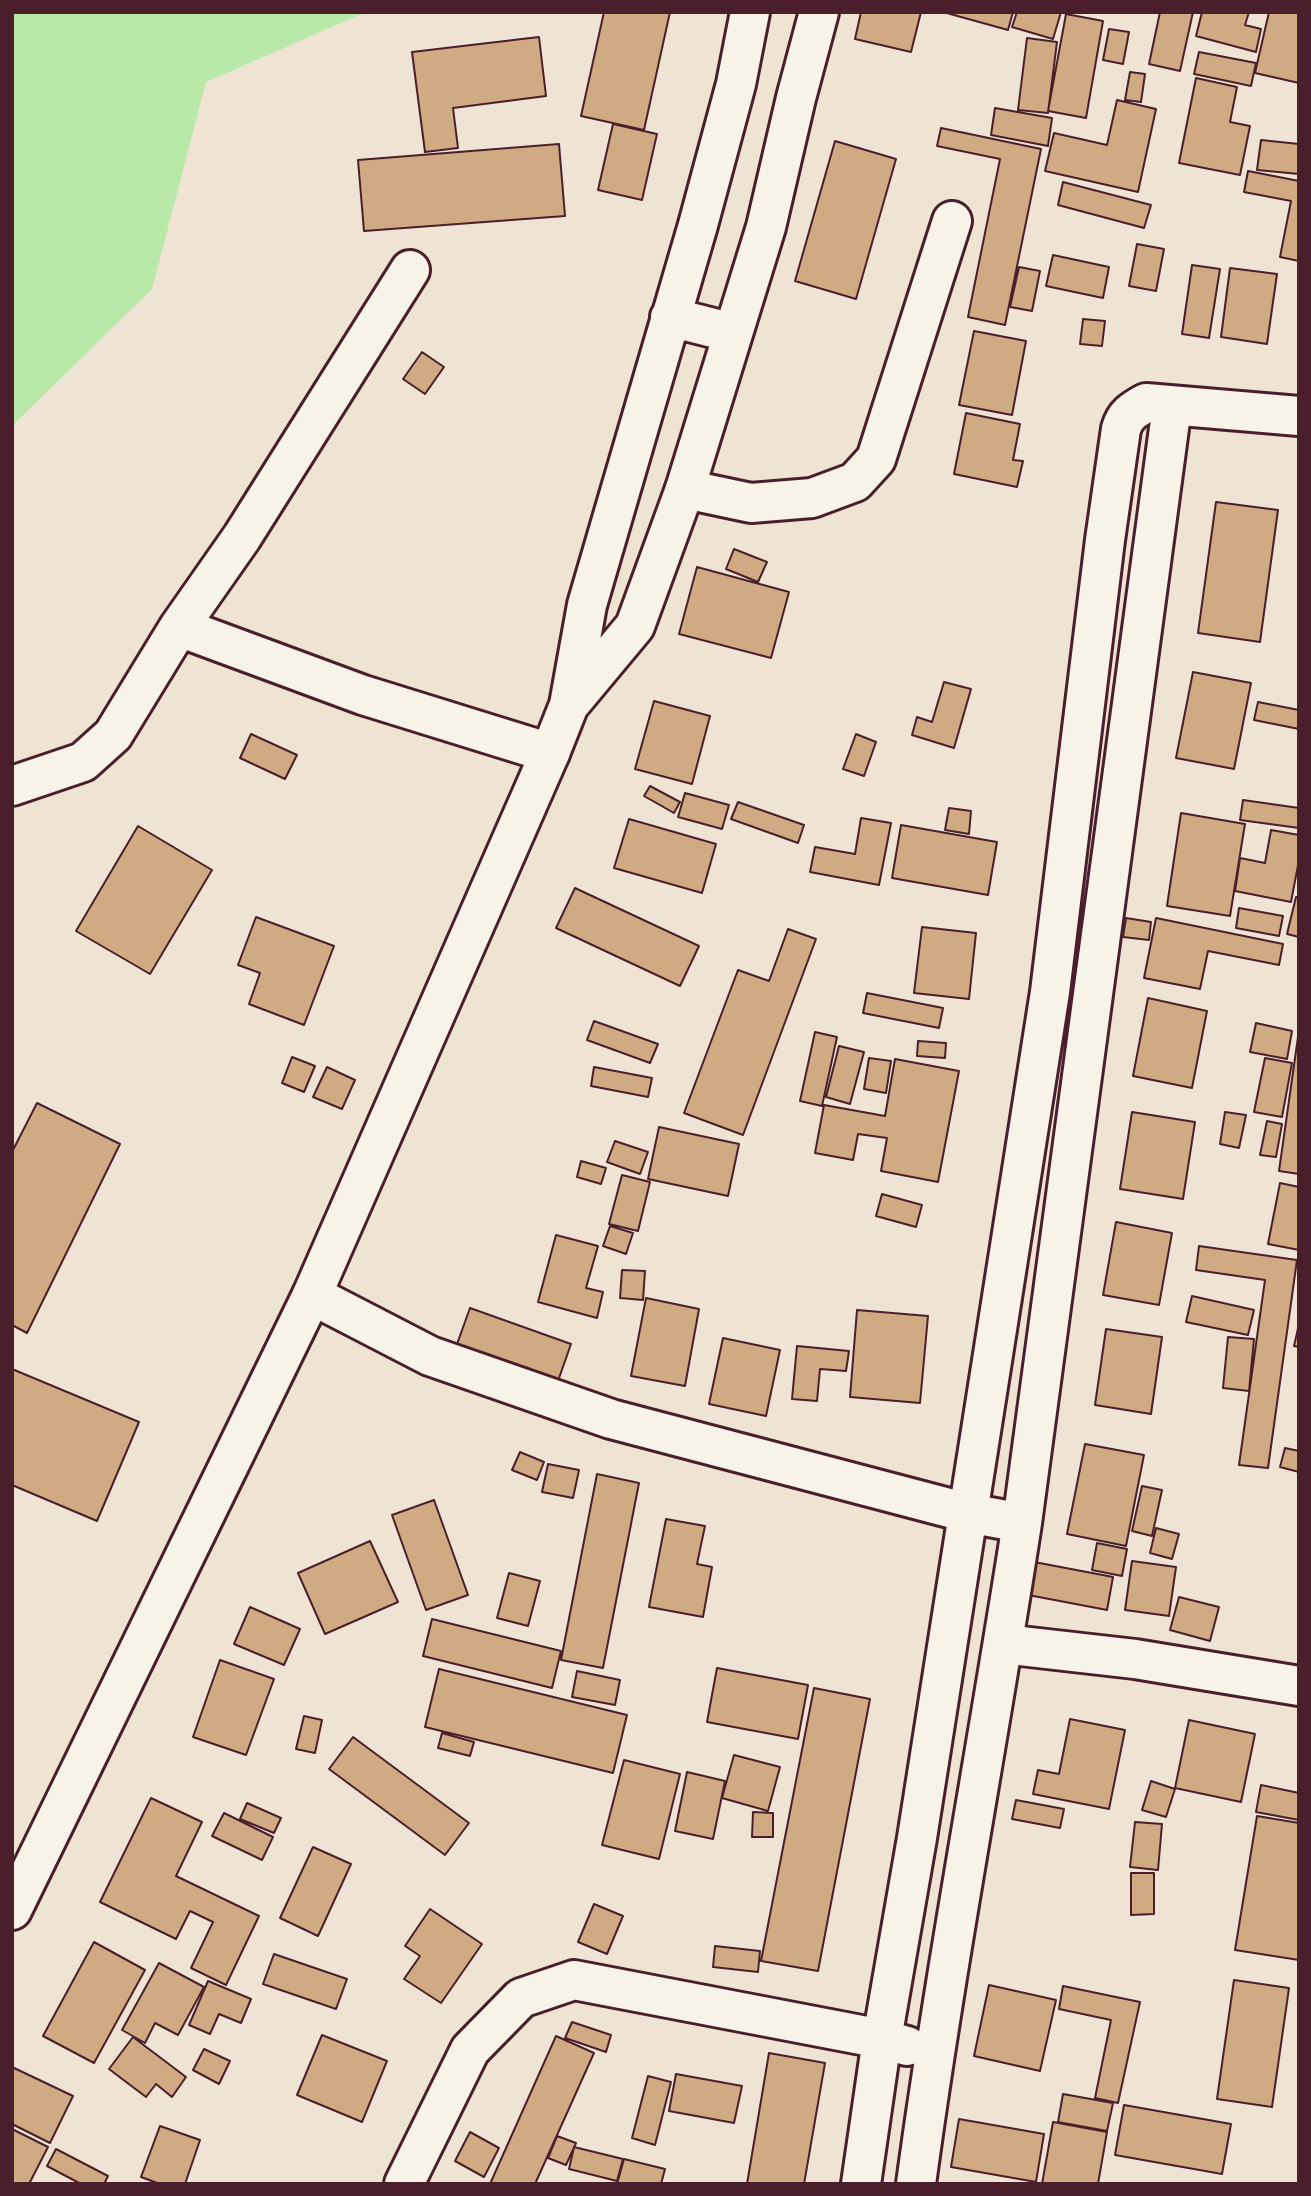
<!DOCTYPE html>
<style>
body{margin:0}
#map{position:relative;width:1311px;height:2196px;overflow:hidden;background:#efe4d4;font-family:Itim,sans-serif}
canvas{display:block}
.frame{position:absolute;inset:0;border:14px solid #4a1f2b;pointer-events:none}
</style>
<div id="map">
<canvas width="1311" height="2196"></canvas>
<div class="frame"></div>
</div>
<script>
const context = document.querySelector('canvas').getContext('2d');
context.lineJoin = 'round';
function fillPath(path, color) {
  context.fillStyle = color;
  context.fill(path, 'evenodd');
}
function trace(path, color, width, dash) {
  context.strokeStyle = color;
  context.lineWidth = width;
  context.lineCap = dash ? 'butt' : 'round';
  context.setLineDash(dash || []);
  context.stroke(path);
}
const green = new Path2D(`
 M12,12H366L206,82L152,289L12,426Z`);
const building = new Path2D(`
 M604,12H670L644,130L581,116Z
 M861,12H921L911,52L855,39Z
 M943,12H1013L1008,30Z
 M1017,12H1061L1053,39L1012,27Z
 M1160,12H1193L1180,71L1149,64Z
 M1202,12H1249L1245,25L1261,29L1256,52L1196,36Z
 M1269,12H1299V83L1255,73Z
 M1066,14L1103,21L1086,118L1048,111Z
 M1109,29L1129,32L1123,64L1103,60Z
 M539,37L546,96L453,108L458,148L425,152L412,52Z
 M1027,38L1057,42L1048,113L1018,110Z
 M1199,52L1256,63L1251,86L1194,74Z
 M1130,72L1145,74L1141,102L1125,100Z
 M1196,78L1237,87L1230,122L1250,126L1240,175L1179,163Z
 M1117,100L1156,109L1138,192L1045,171L1054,133L1107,145Z
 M995,108L1052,118L1048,146L991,135Z
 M613,124L657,134L642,200L598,190Z
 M941,128L1041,149L1005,325L968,317L1000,159L937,146Z
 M1261,140L1299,144V174L1257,170Z
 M835,141L896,159L856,299L795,281Z
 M559,144L565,216L364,231L358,160Z
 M1248,171L1299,181V261L1280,257L1291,201L1244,192Z
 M1063,182L1151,205L1144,228L1058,205Z
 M1137,244L1164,249L1156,291L1129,286Z
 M1053,255L1109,267L1103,298L1046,286Z
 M1192,265L1220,269L1209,338L1182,334Z
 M1019,267L1040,271L1032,311L1010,307Z
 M1230,268L1277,274L1267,344L1221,337Z
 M1083,319L1105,321L1102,346L1080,344Z
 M974,331L1026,341L1012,415L959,405Z
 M422,352L444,367L425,394L403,379Z
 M966,413L1020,424L1013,460L1023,461L1017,487L954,474Z
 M1216,502L1278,510L1260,642L1198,633Z
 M734,549L767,562L758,582L726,569Z
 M697,567L789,592L771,658L679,634Z
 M1193,672L1251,683L1234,769L1176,758Z
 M944,682L971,689L954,748L912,735L917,717L932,722Z
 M654,701L710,716L692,784L635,769Z
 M1258,702L1299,710V729L1254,720Z
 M251,734L297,755L285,779L240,758Z
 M856,734L876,742L864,776L843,769Z
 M650,786L680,802L674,813L644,796Z
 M685,793L729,805L722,829L678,817Z
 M1243,800L1299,808V828L1240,820Z
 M738,802L804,825L798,843L731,819Z
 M949,808L971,811L969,834L945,830Z
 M1181,813L1245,824L1230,916L1167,906Z
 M861,818L891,823L879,885L810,872L815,847L855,854Z
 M629,819L716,844L702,893L614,868Z
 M901,825L997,842L988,895L892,878Z
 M138,826L212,870L150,974L76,931Z
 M1271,830L1299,835V860L1291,902L1235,891L1240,858L1265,863Z
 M575,888L699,946L680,986L556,928Z
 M1296,897H1299V937L1287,934Z
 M1239,908L1283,916L1279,936L1236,928Z
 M256,917L334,946L304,1025L249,1004L260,973L238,965Z
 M1126,918L1151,922L1149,940L1123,937Z
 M1156,918L1283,944L1279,965L1208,951L1200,989L1144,978Z
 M922,927L976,933L969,999L914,993Z
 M788,929L816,939L743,1135L684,1113L738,970L769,981Z
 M867,993L943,1008L939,1028L863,1013Z
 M1148,998L1207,1011L1192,1088L1133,1076Z
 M594,1021L658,1044L650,1063L587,1040Z
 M1256,1023L1292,1031L1287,1059L1250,1052Z
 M1299,1030V1174L1279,1171Z
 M815,1032L837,1037L822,1106L800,1101Z
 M918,1041L946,1043L945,1058L917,1056Z
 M839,1046L864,1052L850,1104L826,1097Z
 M292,1057L315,1066L304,1092L282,1083Z
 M869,1058L891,1061L886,1093L864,1089Z
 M1265,1058L1292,1063L1282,1117L1254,1112Z
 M895,1059L959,1071L938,1182L881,1171L887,1138L858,1134L853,1160L815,1153L824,1105L885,1116Z
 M327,1067L355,1080L342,1109L313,1097Z
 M594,1067L652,1078L648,1097L591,1086Z
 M37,1103L120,1144L27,1333L12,1325V1152Z
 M1132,1112L1195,1122L1183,1199L1120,1189Z
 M1225,1112L1246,1115L1239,1148L1220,1144Z
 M1267,1121L1282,1124L1276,1157L1260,1155Z
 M659,1127L739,1144L728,1196L648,1179Z
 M615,1141L648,1152L640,1174L607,1162Z
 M581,1161L606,1168L601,1184L577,1177Z
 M622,1175L650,1182L638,1231L609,1224Z
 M1280,1183L1299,1187V1250L1268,1244Z
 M882,1194L922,1205L916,1227L876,1216Z
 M1116,1222L1172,1233L1159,1305L1103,1295Z
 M610,1226L633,1233L626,1254L603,1246Z
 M556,1235L598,1246L586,1288L603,1292L597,1318L538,1302Z
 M1199,1246L1297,1260L1268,1468L1239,1465L1265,1280L1196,1270Z
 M622,1270L645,1271L643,1300L620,1298Z
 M1192,1296L1254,1310L1248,1335L1186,1322Z
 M646,1298L699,1309L685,1386L631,1376Z
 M470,1308L571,1344L558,1381L457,1344Z
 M857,1310L928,1316L920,1403L850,1397Z
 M1299,1324V1347L1294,1346Z
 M1106,1329L1162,1337L1151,1414L1095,1405Z
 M1228,1337L1254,1339L1249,1391L1223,1388Z
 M723,1338L780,1350L766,1416L709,1404Z
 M797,1346L849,1351L846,1371L820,1369L817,1401L792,1399Z
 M12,1369L139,1422L97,1521L12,1485Z
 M1085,1444L1144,1455L1126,1546L1067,1534Z
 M1285,1448L1299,1451V1472L1280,1467Z
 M520,1452L544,1462L537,1480L512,1470Z
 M548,1464L579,1470L573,1498L542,1492Z
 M597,1474L639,1483L603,1668L561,1660Z
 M1142,1486L1162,1490L1152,1536L1132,1531Z
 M434,1500L468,1595L426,1610L392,1515Z
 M666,1519L705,1526L697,1564L712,1567L703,1617L649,1607Z
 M1156,1528L1179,1534L1172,1559L1150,1553Z
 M370,1541L398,1602L325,1634L298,1573Z
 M1097,1543L1127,1549L1122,1576L1092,1570Z
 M1029,1561L1113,1577L1107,1610L1023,1594Z
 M1132,1561L1176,1567L1169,1616L1125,1610Z
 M509,1573L540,1581L528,1626L497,1618Z
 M1179,1597L1219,1607L1210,1641L1170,1630Z
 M250,1607L300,1629L284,1665L234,1644Z
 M432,1619L561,1651L552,1688L423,1656Z
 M220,1660L274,1679L246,1755L193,1737Z
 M717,1668L808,1685L798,1739L707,1722Z
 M439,1669L627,1715L613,1773L425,1727Z
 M577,1671L620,1680L615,1705L572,1697Z
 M814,1688L870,1699L818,1971L761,1961Z
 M304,1716L322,1720L315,1753L296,1749Z
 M1070,1719L1125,1730L1109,1809L1033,1794L1038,1770L1059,1774Z
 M1189,1720L1255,1734L1241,1802L1175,1788Z
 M442,1733L474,1742L470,1756L438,1748Z
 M353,1737L469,1823L445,1855L329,1769Z
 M734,1755L780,1767L768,1811L722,1798Z
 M624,1760L680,1774L659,1859L602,1845Z
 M687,1772L725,1781L713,1839L675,1831Z
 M1151,1781L1175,1789L1166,1817L1142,1810Z
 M1261,1785L1299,1793V1820L1256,1812Z
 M151,1798L202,1822L176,1876L259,1916L226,1985L191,1968L213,1922L190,1911L176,1939L100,1902Z
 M1016,1800L1064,1809L1060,1828L1012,1819Z
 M247,1803L281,1818L274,1833L240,1819Z
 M753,1812L773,1813V1837H752Z
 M224,1813L273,1837L262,1860L212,1836Z
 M1257,1816L1299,1823V1960L1235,1950Z
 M1135,1822L1162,1824L1158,1870L1130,1867Z
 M313,1847L351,1864L318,1936L280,1918Z
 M1131,1873H1154V1914L1131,1915Z
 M594,1904L623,1916L607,1954L578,1942Z
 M430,1909L482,1944L441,2003L404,1979L420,1956L405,1946Z
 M94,1942L145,1970L94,2063L43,2036Z
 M715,1946L760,1951L758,1972L713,1967Z
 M274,1954L347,1979L336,2009L263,1984Z
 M159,1963L204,1987L178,2035L155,2023L145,2043L122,2030Z
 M1234,1980L1289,1988L1272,2107L1217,2099Z
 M208,1981L251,1999L241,2023L219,2014L210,2034L189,2025Z
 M989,1985L1056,2000L1040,2071L974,2056Z
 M1063,1986L1140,2002L1118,2103L1095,2098L1111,2020L1059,2009Z
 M572,2022L611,2035L606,2052L565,2038Z
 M322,2035L387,2061L362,2122L297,2095Z
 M556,2036L594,2053L535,2184H490Z
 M133,2037L186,2077L172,2097L156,2084L146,2097L109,2069Z
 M204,2049L230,2061L219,2084L193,2070Z
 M769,2053L825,2063L804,2184H747Z
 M12,2067L73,2096L50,2143L12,2124Z
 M676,2074L742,2086L734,2123L669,2111Z
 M648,2076L671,2082L655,2145L632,2138Z
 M1063,2094L1113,2103L1107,2131L1058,2122Z
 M1124,2105L1231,2124L1222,2174L1115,2155Z
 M959,2119L1044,2134L1036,2182L951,2167Z
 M1053,2122L1107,2132L1098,2184H1042Z
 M160,2126L200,2140L185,2184H160L141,2177Z
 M12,2129L48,2147L29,2184H12Z
 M470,2132L499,2148L484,2177L455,2161Z
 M557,2136L576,2143L566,2165L548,2158Z
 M574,2147L623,2159L617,2181L569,2169Z
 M56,2149L108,2176L104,2184H81L47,2166Z
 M624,2159L665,2169L661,2184H617Z`);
const minor = new Path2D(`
 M410,270L242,537L179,627L363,695L550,753
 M685,489L751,503L812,498L855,482L876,459L952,221
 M12,786L83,762L113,735L179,627
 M312,1295L430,1356L611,1419L968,1513L1022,1523
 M1003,1644L1135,1659L1299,1686
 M404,2184L470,2050L521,1998L574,1980L882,2039L907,2046
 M861,2184L882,2039L917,1838L1050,992L1105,540L1121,429C1125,415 1133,410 1146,403L1299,416
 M916,2184C946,1963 988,1743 1022,1523L1172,406`);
const major = new Path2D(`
 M670,317L733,333
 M570,704L635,626L685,489L766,227L796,98L819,12
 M12,1910L312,1295L550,753L569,705L587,605L698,225L736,84L750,12`);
fillPath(green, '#b8e9a9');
fillPath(building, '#d0aa82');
trace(building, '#4a1f2b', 2);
trace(minor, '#4a1f2b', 44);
trace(major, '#4a1f2b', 44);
trace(minor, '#f7f3e8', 38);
trace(major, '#f7f3e8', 38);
</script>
